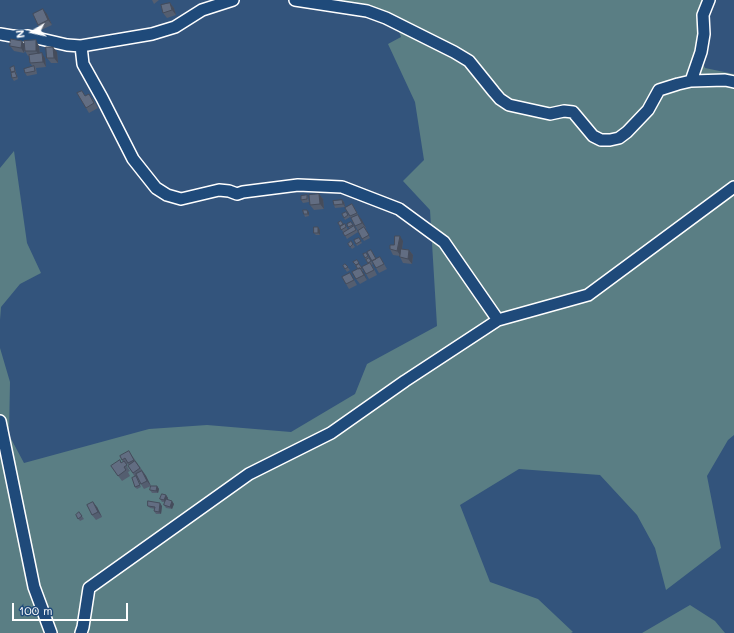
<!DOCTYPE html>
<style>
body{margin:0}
#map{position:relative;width:734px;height:633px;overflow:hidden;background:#33547c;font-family:Mali,sans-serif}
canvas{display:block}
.north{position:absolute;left:12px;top:12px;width:40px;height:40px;-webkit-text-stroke:3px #1f4a7a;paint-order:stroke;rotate:261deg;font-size:11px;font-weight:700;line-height:16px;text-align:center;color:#fff}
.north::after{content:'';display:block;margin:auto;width:14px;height:18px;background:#fff;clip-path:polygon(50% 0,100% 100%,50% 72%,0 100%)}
.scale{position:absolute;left:12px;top:603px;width:116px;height:18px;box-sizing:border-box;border:2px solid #fff;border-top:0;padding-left:5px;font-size:12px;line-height:14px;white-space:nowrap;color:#fff;-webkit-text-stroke:3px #1f4a7a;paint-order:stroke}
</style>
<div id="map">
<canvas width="734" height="633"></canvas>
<div class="north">N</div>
<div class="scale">100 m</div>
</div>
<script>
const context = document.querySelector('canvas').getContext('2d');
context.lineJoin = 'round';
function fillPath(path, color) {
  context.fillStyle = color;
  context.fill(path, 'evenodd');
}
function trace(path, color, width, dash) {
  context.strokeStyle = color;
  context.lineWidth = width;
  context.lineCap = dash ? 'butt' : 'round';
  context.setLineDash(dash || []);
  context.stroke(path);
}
const green = new Path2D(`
 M318,0H714L710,12L709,30L702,62L705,68L734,74V435L728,440L707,476L721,548L666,590L655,548L637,515L600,475L519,469L460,505L490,582L538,599L573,632L571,633H0V348L10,382L9,435L24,463L149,429L207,425L291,432L355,394L367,364L437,326L430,210L403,181L424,160L415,102L388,44L401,37L393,15Z
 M14,151L27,243L41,273L20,284L1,307L0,320V168Z
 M690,605L715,621L725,633H642Z`);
const minor = new Path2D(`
 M295,0L367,11L386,18L454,52L469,61L494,92L500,99L509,105L550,114L564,111L573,112L593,136L601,140H610L619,138L627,132L648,110L659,90L678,84L691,81L725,80L734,82
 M0,34L12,36H28L67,45L81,46L152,34L175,27L202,10L233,0
 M81,46L83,64L102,98L133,159L156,188L167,195L181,199L219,190L229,191L237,194L243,192L298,185L342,187L399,209L444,242L498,320
 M691,81L701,52L704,34L703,15L709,0
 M0,421L34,587L51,633
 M81,633L83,627L89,588L249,474L331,433L405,381L498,320L588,295L734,187`);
const wall = new Path2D(`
 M152,0H159L154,4Z
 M170,3L174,8L176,15L167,18L163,13Z
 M47,14L52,25L41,30L38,25Z
 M22,41L24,44L39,46L40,53L45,58L46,67L36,68L37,74L27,76L25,73L33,67L30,63L29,56H28L25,51L24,53L14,51L10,46Z
 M57,52L58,63H51L47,58Z
 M15,69L18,79L14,81L12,78L11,72Z
 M86,96L93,99L98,108L89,113L86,108Z
 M319,194L323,199L324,209L314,210L310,205Z
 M307,195L308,197L309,202L303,203L301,200Z
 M342,200L344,202L345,207L335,208L334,205Z
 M352,204L360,218L366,228H365L370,238L364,241L345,208Z
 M309,212V216L305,217L304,214Z
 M346,212L350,217L345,220L342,214Z
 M341,221L344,225L345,224L348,230L350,229L347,224H353L358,232L347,239L338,223Z
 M318,227L320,230V235H316L314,233Z
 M359,238L362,243L357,246L354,240Z
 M351,241L355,247L352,249L348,244Z
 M403,241L402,249L409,250L413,255L412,264L403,263L400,257V256L393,255L390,249L394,245Z
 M372,252L376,259L380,257L387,269L379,273L376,268Z
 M366,253L373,264L372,265L377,275L369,279L366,274L368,264L363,254Z
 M357,260L363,271H362L367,280L360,284L356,279L358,269L353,262Z
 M345,264L350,270L347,272L343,266Z
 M350,273L357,285L349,289L346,284Z
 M120,456H132L146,476L151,486L144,489L137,478L141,487L137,489L135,487V477L128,466H129L128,464L126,465L130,471L128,472L130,476L122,481L111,466L121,463L123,462Z
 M157,486L159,489L158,493H152L150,490Z
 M166,495L168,498L167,500L174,504L172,509L166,508L164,505L165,502H162L160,499Z
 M148,506H162L161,514H156L154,511L155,509L150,508Z
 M97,507L102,517L96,520L92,515Z
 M79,512L84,519L80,521L76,515Z`);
const shadedWall = new Path2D(`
 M170,3L174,8L176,15L172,10Z
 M43,9L47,14L52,25L48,20Z
 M36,40L39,46L40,56L36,51Z
 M22,41L25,46L24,53L21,48Z
 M53,47L57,52L58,63L54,58Z
 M42,53L45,58L46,67L43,62Z
 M319,194L323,199L324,209L320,204Z
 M342,200L344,202L345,207L343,204Z
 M307,210L309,212V216L308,214Z
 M358,215L362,220L366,228L362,223Z
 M318,227L320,230V235L318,233Z
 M400,236L403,241L401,256L397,251Z
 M409,250L413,255L412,264L408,259Z
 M360,268L364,273L367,280L364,275Z
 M129,451L146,476L151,486L147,481L143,472Z
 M157,486L159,489L158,493L156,491Z
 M166,495L168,498L166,503L164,500Z
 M172,501L174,504L172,509L170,507Z
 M93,502L97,507L102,517L98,512Z
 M160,503L162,506L161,514L159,512Z`);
const building = new Path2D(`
 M170,3L172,10L163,13L161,5Z
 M43,9L48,20L38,25L33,14Z
 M11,39L22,41L21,48L10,46Z
 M36,40V51H25L24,41Z
 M46,47H53L54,58H47Z
 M42,53L43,62L30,63L29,55Z
 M14,66L15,71L11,72L10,68Z
 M34,66L35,71L25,73L24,69Z
 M15,72L17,77L12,78L11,73Z
 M82,91L85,96L89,94L94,103L86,108L77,93Z
 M319,194L320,204L310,205L309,195Z
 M307,195V199L301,200V196Z
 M342,200L343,204L334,205L333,201Z
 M352,204L357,213L350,216L345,208Z
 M303,210H307L308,214H304Z
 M346,212L348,215L344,218L342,214Z
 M358,215L362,223L355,226L351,218Z
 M341,221L343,224L340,226L338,223Z
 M351,222L353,225L348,227L347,224Z
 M345,224L346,227L341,230L340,227Z
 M354,226L356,230L345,236L343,233Z
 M314,227H318V233H314Z
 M364,227L369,235L362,239L358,231Z
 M395,236H400L397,251L390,249V245H394Z
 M359,238L361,241L356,244L354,240Z
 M351,241L353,244L350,247L348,244Z
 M401,249L409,250L408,259L400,257Z
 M371,250L376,259L372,261L367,252Z
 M366,253L368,256L365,258L363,254Z
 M380,257L384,264L376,268L372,261Z
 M369,258L371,261L368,263L366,260Z
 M357,260L359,263L356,265L353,262Z
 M370,263L374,270L366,274L362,267Z
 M345,264L348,267L345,269L343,266Z
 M359,264L362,268L358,269L356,266Z
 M360,268L364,275L356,279L352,272Z
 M350,273L354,280L346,284L342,277Z
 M129,451L134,460L128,463L125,458L122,460L120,456Z
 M120,460L121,463L124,461L127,465L124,467L126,470L118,476L111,466Z
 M135,461L140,468L133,473L128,466Z
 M142,471L147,481L141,484L136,474Z
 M136,476L140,485L135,487L132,478Z
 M151,486H157L156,491L150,490Z
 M162,494L166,495L164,500L160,499Z
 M166,499L172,501L170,507L164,505Z
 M148,501L160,503L159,512L154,511L155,507L148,506Z
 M93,502L98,512L92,515L87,505Z
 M79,512L82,516L78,519L76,515Z`);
fillPath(green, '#5a7e84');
trace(minor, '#fff', 14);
trace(minor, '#1f4a7a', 11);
fillPath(wall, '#545e70');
fillPath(shadedWall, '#454c5b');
fillPath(building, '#626d82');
trace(building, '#454c5b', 1);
</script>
